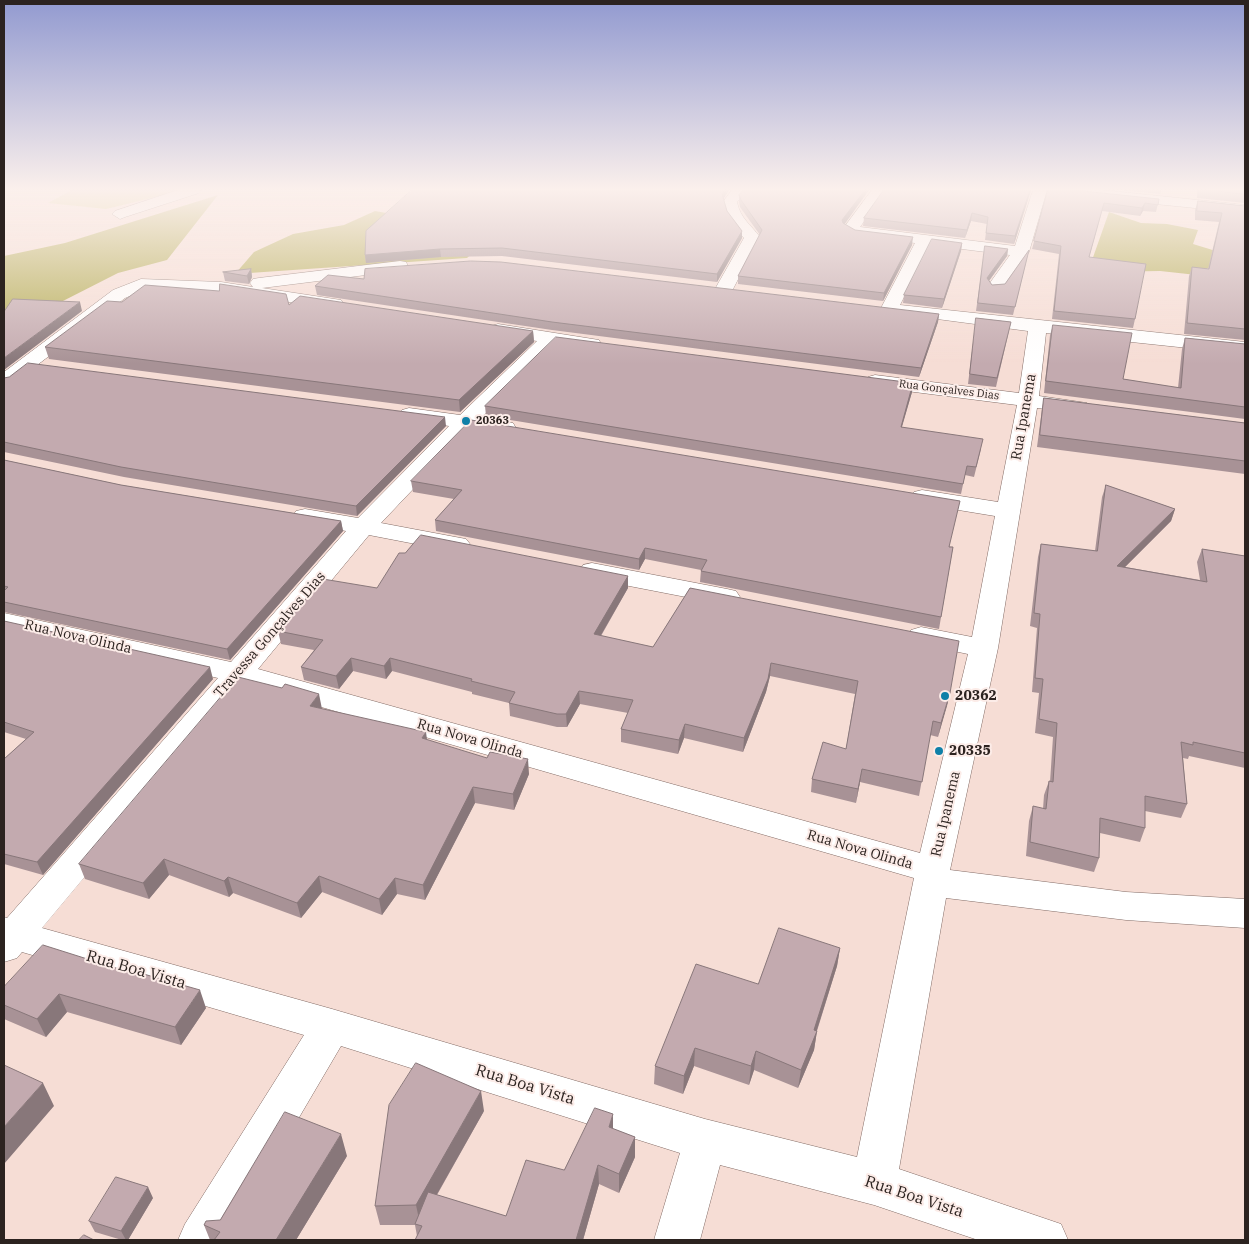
<!DOCTYPE html>
<meta charset="utf-8">
<style>
body{margin:0}
#map{position:relative;width:1249px;height:1244px;overflow:hidden;background:#f6ddd5;font-family:"IBM Plex Serif",serif}
canvas{display:block}
.frame{position:absolute;inset:0;border:5px solid #2c2320;pointer-events:none}
</style>
<div id="map">
<canvas width="1249" height="1244"></canvas>
<div class="frame"></div>
</div>
<script>
const context = document.querySelector('canvas').getContext('2d');
context.lineJoin = 'round';
function fillPath(path, color) {
  context.fillStyle = color;
  context.fill(path, 'evenodd');
}
function trace(path, color, width, dash) {
  context.strokeStyle = color;
  context.lineWidth = width;
  context.lineCap = dash ? 'butt' : 'round';
  context.setLineDash(dash || []);
  context.stroke(path);
}
function label(font, color, halo, rows, align = 'center') {
  context.font = font + ' "IBM Plex Serif",serif';
  context.lineWidth = 4;
  context.setLineDash([]);
  context.textBaseline = 'middle';
  context.strokeStyle = halo;
  context.fillStyle = color;
  for (const [text, x, y, turn = 0] of rows) {
    context.save();
    context.translate(x, y);
    context.rotate((+turn || 0) * Math.PI / 180);
    context.textAlign = isNaN(turn) ? turn : align;
    if (halo) context.strokeText(text, 0, 0);
    context.fillText(text, 0, 0);
    context.restore();
  }
}
const green = new Path2D(`
 M72,190H185L106,209L48,203Z`);
const forest = new Path2D(`
 M477,190L485,242L467,258L235,274L254,252L293,234L344,225L375,211L427,220Z
 M218,195L167,260L118,273L4,331V256L65,243Z
 M1109,212L1141,223L1167,224L1198,230L1193,244L1229,255L1197,275L1160,271L1105,272L1091,263Z`);
const minor = new Path2D(`
 M178,190H201L199,193L125,217L120,219L112,214L115,211Z
 M732,190H747L737,202C740,218 751,225 760,237L733,289L730,293H718L715,289L744,238C734,227 725,217 723,202Z
 M872,190H887L860,227L1015,246L1033,190H1047L1029,252L1002,291H990L987,287L1010,255L930,245L900,305L1245,342V354L1046,333L1039,396L1087,403L1090,407L1087,411L1080,413L1037,408L998,648L950,870L1126,892L1245,899V928L1126,920L946,898L899,1169L1061,1224L1068,1240H978L874,1205L720,1165L700,1240H654L680,1153L341,1046L227,1240H178L185,1224L304,1035L22,952L17,958L4,962V917L7,918L218,678L4,629V613L231,662L346,531L296,521L293,516L296,511L305,509L358,518L449,426L402,418L398,414L402,410L409,408L460,415L537,341L491,334L489,330L491,326L498,324L599,340L601,344L599,348L592,350L556,344L481,418L513,423L516,428L513,433L505,434L470,429L381,523L466,539L470,544L466,549L457,552L369,535L258,669L920,853L968,654L911,642L907,636L911,630L921,627L972,637L995,516L922,504L914,502L910,497L914,492L922,490L998,502L1017,405L875,387L868,385L865,381L868,377L875,375L1019,393L1028,331L884,312L881,308L915,243L854,236L843,229ZM245,685L914,878L857,1157L705,1119L332,1009L42,928Z
 M1048,190H1102L1245,205V213L1055,194Z
 M400,261L406,262L408,266L406,270L262,288L341,300L344,304L341,308L335,309L221,292L149,288L125,298L11,385L4,387V372L113,290L141,279L221,282L253,287L250,283L253,279L259,278Z
 M592,563L727,589L736,591L740,597L736,603L727,605L583,577L579,571L583,565Z`);
const wall = new Path2D(`
 M412,190H729L723,199L727,211L742,238L717,282L502,256L441,257L366,263L365,255Z
 M744,190H869L844,224L855,230L912,245L883,301L738,284V276L760,235L740,207L739,202V195Z
 M884,190H1031L1014,244L985,240L987,224L971,221L965,238L863,226L864,218Z
 M1048,190L1159,199L1156,212L1143,211L1140,216L1102,211L1089,257L1135,319L1133,328L1052,319L1059,254L1032,249Z
 M1123,190H1161L1160,194Z
 M1197,190H1245V203L1197,198Z
 M1198,201L1245,206V341V340L1184,334L1189,276L1192,267L1208,269L1219,222L1195,220V210Z
 M962,243L961,251L942,308L903,303L904,295Z
 M985,246L1008,249L1007,256L989,281L992,285L1005,284L1029,250L1013,315L976,311Z
 M251,269L252,277L249,284L225,281L223,272Z
 M364,279L939,314L938,322L919,377L552,330L317,295L315,286Z
 M122,302L289,305L533,331L534,342L460,412L49,359L45,347Z
 M976,318L1011,322L996,387L968,384Z
 M1053,325L1123,379L1178,388L1182,349L1185,338L1245,344V419L1044,393L1050,335Z
 M4,378L446,426L357,516L124,477L4,452Z
 M913,383L912,392L902,427L981,449L974,477L965,475L961,494L486,416L485,406Z
 M1044,398L1245,423V474L1037,447L1042,409Z
 M4,460L121,485L341,521L343,531L230,660L4,612Z
 M411,481L953,547L939,629L700,582L701,570L645,559L639,570L436,531L435,520L454,499L413,492Z
 M1106,485L1175,509L1171,521L1125,567L1200,580L1197,562L1202,549L1245,556V768L1189,756L1188,759L1183,758L1187,804L1181,818L1145,811V828L1140,842L1100,833L1099,858L1094,872L1026,856L1029,821L1033,806L1043,809L1044,795L1049,781L1050,782L1053,737L1035,733L1039,693L1032,692L1037,628L1030,626L1038,557L1041,544L1095,551L1102,497Z
 M628,576V588L601,636L653,647L690,588L950,693L938,737L930,735L919,796L860,782L856,803L811,792L812,779L846,749L855,694L770,676L766,692L743,752L684,738L678,754L621,742V729L628,713L580,704L567,727H557L510,716L509,703L472,694V692L392,671L386,679L353,671L339,689L304,680L301,667L314,650L281,644L278,631L377,588Z
 M4,621L213,679L43,875L4,864V759L26,739L4,732Z
 M322,709L427,740L529,774L514,810L475,803L425,900L397,894L382,915L322,892L301,918L233,893L229,897L169,875L149,899L85,879L79,864Z
 M840,948L837,966L817,1031L814,1050L798,1088L754,1070L749,1085L694,1066L683,1094L654,1084L655,1066L758,984Z
 M4,987L206,1008L181,1045L67,1012L46,1037L4,1019Z
 M484,1111L437,1195L506,1216L564,1170L613,1129L635,1137V1157L619,1193L599,1184L583,1240H415L417,1236L415,1225H380L375,1206Z
 M347,1156L296,1240H210L204,1225L220,1220Z
 M153,1198L128,1240H122L95,1232L89,1221Z`);
const shadedWall = new Path2D(`
 M724,190H729L722,201V194Z
 M865,190H869L842,228V220Z
 M1030,190H1031L1014,244L1015,236Z
 M1145,203L1143,211L1140,216L1142,208Z
 M972,213L971,221L965,238L967,230Z
 M742,231V238L717,282V274Z
 M913,237L912,245L883,301L884,293Z
 M962,243L961,251L942,308L944,299Z
 M440,249L441,257L366,263L365,255Z
 M1008,249L1007,256L985,286L987,278Z
 M251,269L252,277L249,284L247,276Z
 M80,302L82,311L4,370V358Z
 M939,314L938,322L919,377L921,368Z
 M533,331L534,342L460,412L459,400Z
 M913,383L912,392L899,436L901,427Z
 M445,417L446,426L357,516L356,506Z
 M1175,509L1171,521L1113,579L1117,566Z
 M341,521L343,531L230,660L227,649Z
 M645,548V559L639,570V559Z
 M628,576V588L594,647V634Z
 M351,658L353,671L339,689L336,676Z
 M390,658L392,671L386,679L384,666Z
 M771,663L770,676L766,692L743,752L744,738Z
 M210,667L213,679L43,875L37,862Z
 M579,691L580,704L567,727L566,714Z
 M950,693L947,706L938,737L941,723Z
 M319,694L322,709L310,706Z
 M685,724L684,738L678,754L679,740Z
 M426,732L428,747L422,738Z
 M528,759L529,774L514,810L513,794Z
 M862,769L860,782L856,803L858,789Z
 M473,787L475,803L425,900L423,885Z
 M164,859L169,875L149,899L143,883Z
 M319,876L322,892L301,918L297,903Z
 M228,877L233,893L229,897L224,881Z
 M395,878L397,894L382,915L379,899Z
 M840,948L837,966L814,1039L817,1031L814,1050L798,1088L801,1070Z
 M200,990L206,1008L181,1045L175,1027Z
 M59,994L67,1012L46,1037L37,1019Z
 M695,1048L694,1066L683,1094L684,1076Z
 M756,1051L754,1070L749,1085L751,1066Z
 M43,1083L54,1106L4,1164V1127Z
 M481,1091L484,1111L420,1224L416,1205Z
 M613,1114V1134L609,1127Z
 M341,1134L347,1156L296,1240H276Z
 M635,1137V1157L619,1193V1174Z
 M598,1165L599,1184L583,1240H576Z
 M148,1187L153,1198L128,1240H126L121,1231Z`);
const building = new Path2D(`
 M412,190H724L722,194L727,211L742,231L717,274L502,248L440,249L365,255L366,231Z
 M744,190H865L842,220L843,223L855,230L913,237L884,293L738,276L762,230L741,200L739,195Z
 M884,190H1030L1015,236L986,233L988,217L972,213L967,230L864,218Z
 M1048,190H1073L1159,199L1158,205L1145,203L1142,208L1104,203L1089,257L1146,264L1135,319L1054,311L1061,246L1034,241Z
 M1210,190H1245V194Z
 M1198,201L1245,206V329L1187,323L1192,267L1209,269L1222,213L1197,211Z
 M932,239L962,243L944,299L904,295Z
 M985,246L1008,249L987,278L992,285L1005,284L1029,250L1015,307L978,303Z
 M471,261L501,262L939,314L921,368L552,322L315,286L328,275L364,279L365,269Z
 M251,269L247,276L223,272Z
 M220,284L286,294L289,305L300,296L533,331L459,400L45,347L107,301L122,302L145,285L219,291Z
 M13,299L80,302L4,358V312Z
 M976,318L1011,322L997,378L970,374Z
 M1053,325L1132,333L1123,379L1181,388L1185,338L1245,344V407L1046,381Z
 M556,337L913,383L901,427L983,439L976,467L967,466L963,484L485,406Z
 M28,363L445,417L356,506L121,467L4,442V378L9,377Z
 M1044,398L1245,423V461L1040,435Z
 M471,420L960,501L949,547H953L941,617L701,571L707,560L645,548L639,559L435,520L462,490L411,481Z
 M4,460L121,485L341,521L227,649L4,602V591L8,587L4,586Z
 M1106,485L1175,509L1117,566L1207,582L1202,549L1245,556V753L1193,742V745L1181,742L1187,804L1145,796V828L1100,818L1099,858L1030,842L1033,806L1046,809L1049,781L1053,782L1057,723L1039,719L1043,679L1035,678L1040,614L1034,613L1041,544L1097,551Z
 M421,535L628,576L594,634L653,647L690,588L959,641L950,693L941,723L933,721L922,782L862,769L858,789L812,779L823,742L846,749L858,681L771,663L768,679L744,738L685,724L679,740L621,729L633,700L579,691L566,714H557L509,703L515,692L471,681L472,679L390,658L384,666L351,658L336,676L301,667L323,640L278,631L323,579L377,588L399,553H405Z
 M4,621L210,667L37,862L4,854V759L34,732L4,722Z
 M238,677L282,688L285,684L319,694L310,706L426,732L422,738L487,758L490,752L528,759L513,794L473,787L423,885L395,878L379,899L319,876L297,903L228,877L224,881L164,859L143,883L79,864Z
 M779,928L840,948L814,1030L817,1031L801,1070L756,1051L751,1066L695,1048L684,1076L655,1066L696,964L758,984Z
 M43,945L138,975L140,973L200,990L175,1027L59,994L37,1019L4,1005V987Z
 M416,1063L481,1091L416,1205L375,1206L389,1105Z
 M4,1065L43,1083L4,1127Z
 M595,1108L613,1114L609,1127L635,1137L619,1174L598,1165L576,1240H415L422,1226L415,1224L428,1192L506,1216L526,1160L564,1170Z
 M285,1112L341,1134L276,1240H214L220,1232L204,1225L206,1221L220,1220Z
 M116,1177L148,1187L121,1231L89,1221Z
 M84,1235L94,1240H79Z`);
const markers = [
 [466,421,5,"#0f80a8"],
 [945,696,5,"#0f80a8"],
 [939,751,5,"#0f80a8"]
];
const farStreetnames = [
 ["Rua Gonçalves Dias",949,390,7]
];
const farPoinames = [
 ["20363",476,421]
];
const streetNames = [
 ["Rua Ipanema",1024,417,-80],
 ["Travessa Gonçalves Dias",270,635,-49],
 ["Rua Nova Olinda",78,637,13],
 ["Rua Nova Olinda",470,739,16],
 ["Rua Ipanema",946,814,-77],
 ["Rua Nova Olinda",860,850,16]
];
const poiNames = [
 ["20362",955,696],
 ["20335",949,751]
];
const nearStreetnames = [
 ["Rua Boa Vista",136,970,16],
 ["Rua Boa Vista",525,1085,17],
 ["Rua Boa Vista",914,1197,18]
];
fillPath(green, '#d9d286');
fillPath(forest, '#b4ac54');
trace(minor, '#836c66', 1);
fillPath(minor, '#fff');
fillPath(wall, '#a89296');
fillPath(shadedWall, '#88777a');
fillPath(building, '#c3aaaf');
trace(building, '#88777a', 1);
const sky = context.createLinearGradient(0, 0, 0, 364);
sky.addColorStop(0, '#929ad0');
sky.addColorStop(0.52, '#fbf0ec');
sky.addColorStop(1, '#fbf0ec00');
context.fillStyle = sky;
context.fillRect(0, 0, 1249, 364);
for (const [x, y, r, color] of markers) {
  const dot = new Path2D();
  dot.arc(x, y, r, 0, 2 * Math.PI);
  context.fillStyle = color;
  context.fill(dot);
  trace(dot, '#fcece8', 2);
}
label('11px', '#2c2320', '#fcece8', farStreetnames);
label('bold 11px', '#2c2320', '#fcece8', farPoinames, 'left');
label('14px', '#2c2320', '#fcece8', streetNames);
label('bold 14px', '#2c2320', '#fcece8', poiNames, 'left');
label('16px', '#2c2320', '#fcece8', nearStreetnames);
</script>
